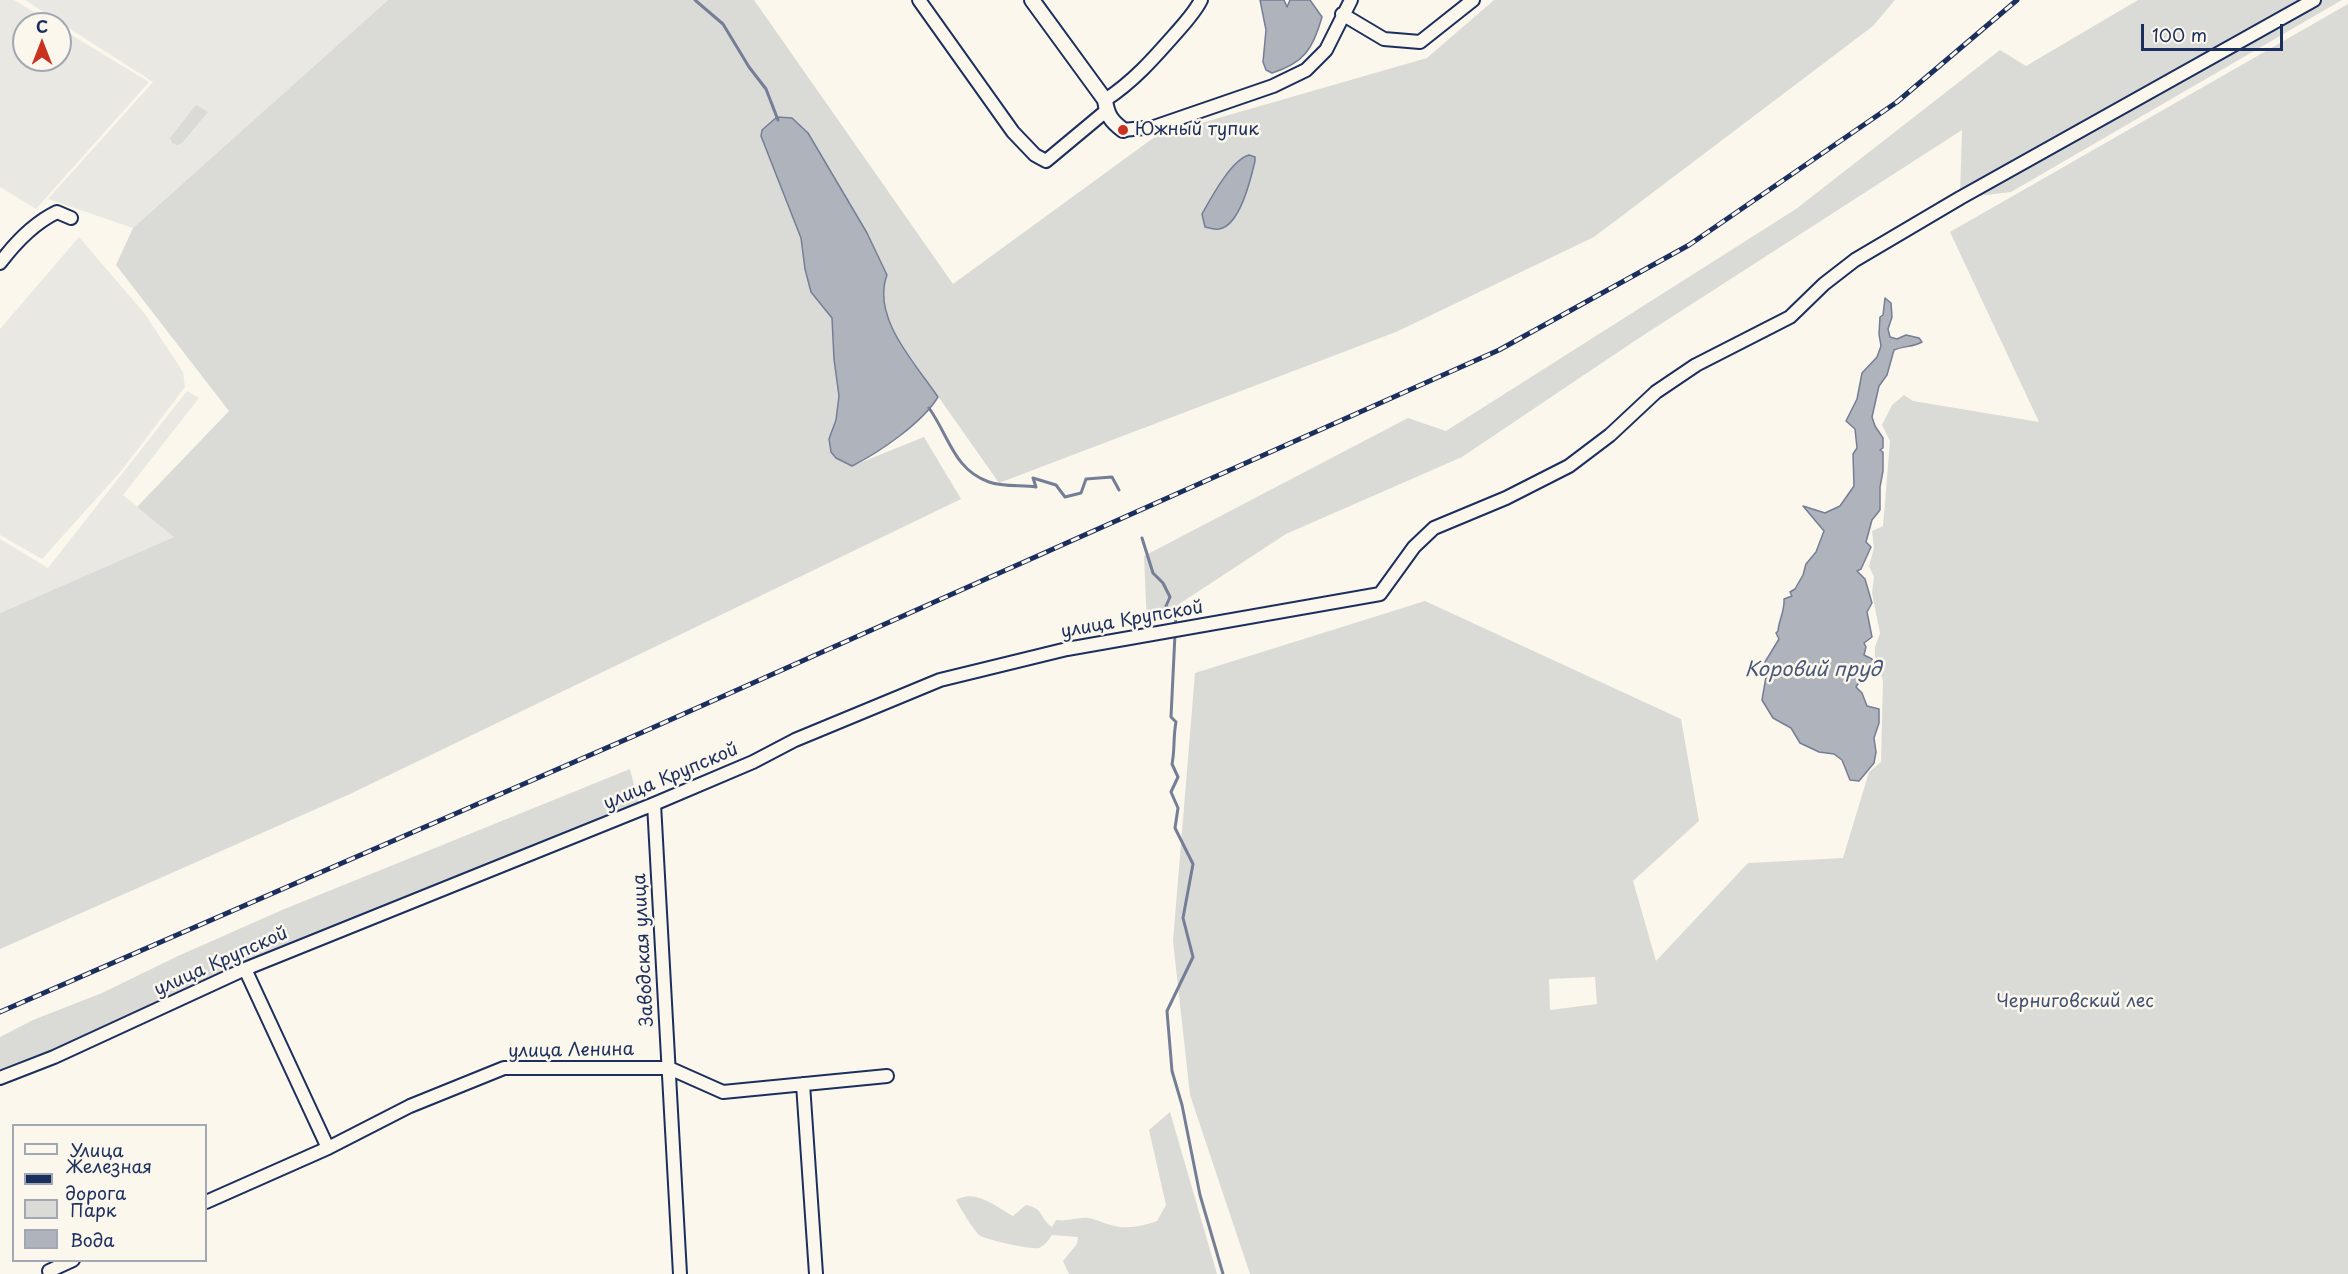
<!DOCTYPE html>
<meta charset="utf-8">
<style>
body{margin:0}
#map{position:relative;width:2348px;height:1274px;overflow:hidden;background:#fbf7ec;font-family:"Playpen Sans",sans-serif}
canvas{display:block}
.legend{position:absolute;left:12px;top:1124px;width:195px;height:138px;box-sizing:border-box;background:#fbf7ec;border:2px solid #a1a7b3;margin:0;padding:8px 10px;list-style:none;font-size:18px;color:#1b2f5e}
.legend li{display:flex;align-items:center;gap:12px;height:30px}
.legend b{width:30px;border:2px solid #a1a7b3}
.north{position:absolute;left:12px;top:12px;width:60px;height:60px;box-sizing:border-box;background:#fbf7ec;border:2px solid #a1a7b3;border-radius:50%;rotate:0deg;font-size:16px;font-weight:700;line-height:24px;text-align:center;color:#1b2f5e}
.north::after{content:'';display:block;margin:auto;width:21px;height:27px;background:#c8321e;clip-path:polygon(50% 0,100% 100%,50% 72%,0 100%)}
.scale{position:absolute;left:2141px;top:24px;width:142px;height:27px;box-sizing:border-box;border:3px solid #1b2f5e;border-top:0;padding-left:8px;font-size:18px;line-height:21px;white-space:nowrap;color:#1b2f5e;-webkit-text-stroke:4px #fbf7ec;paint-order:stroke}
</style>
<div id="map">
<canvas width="2348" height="1274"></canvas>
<ul class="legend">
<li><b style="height:8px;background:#fbf7ec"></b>Улица</li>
<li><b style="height:8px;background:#1b2f5e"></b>Железная дорога</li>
<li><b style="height:16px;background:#dadad7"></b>Парк</li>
<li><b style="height:16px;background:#afb3bb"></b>Вода</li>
</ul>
<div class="north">С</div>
<div class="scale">100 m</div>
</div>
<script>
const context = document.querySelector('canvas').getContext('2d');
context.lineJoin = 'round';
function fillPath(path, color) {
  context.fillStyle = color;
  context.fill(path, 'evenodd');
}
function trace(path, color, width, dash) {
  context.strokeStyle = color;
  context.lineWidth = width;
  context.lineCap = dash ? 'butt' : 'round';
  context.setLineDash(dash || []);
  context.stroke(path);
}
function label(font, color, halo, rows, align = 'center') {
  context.font = font + ' "Playpen Sans",sans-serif';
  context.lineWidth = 5;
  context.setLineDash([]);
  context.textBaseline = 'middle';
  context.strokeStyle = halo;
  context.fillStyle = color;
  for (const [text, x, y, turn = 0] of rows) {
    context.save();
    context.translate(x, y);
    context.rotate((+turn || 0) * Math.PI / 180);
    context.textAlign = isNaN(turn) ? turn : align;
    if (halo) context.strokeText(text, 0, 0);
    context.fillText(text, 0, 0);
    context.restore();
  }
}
const built = new Path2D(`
 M0,0H14L54,24H24V60H60V28L149,82L36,209L0,187Z
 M25,0H388L133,228L48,199L153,82Z
 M79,237L145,314L183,372L185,387L122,470L42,559L0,535V329Z
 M187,391L199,398L123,495L175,537L0,613V539L48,568Z`);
const green = new Path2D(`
 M388,0H754L953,284L1156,136L1427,58L1494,0H1895L1873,26L1594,237L1396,332L999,483L928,382C904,356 874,310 887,275L867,233L808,133L792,118L761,136L801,238L805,269L811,292L832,318L834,359L839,396L836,420L829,439L836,458L852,466L924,437L961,499L350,794L0,949V613L174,537L137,507L229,411L116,265L133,228Z
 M2138,0H2342L2011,192L1960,198L1962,130L1636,340L1462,457L1286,534L1147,625L1144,556L1408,418L1446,431L1796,209L2000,50L2026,66Z
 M2348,4V1274H1250L1190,1095L1173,941L1195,673L1425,601L1681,719L1699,821L1633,881L1656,961L1748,863L1843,858L1869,772L1881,762L1883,681L1875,656V647L1880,633L1872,593L1874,577L1869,566L1874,548L1872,531L1883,526L1890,441L1882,425L1892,405L1904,395L1913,401L2039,422L1950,232ZM1595,977L1597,1004L1550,1010L1549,979Z
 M196,105L208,112L182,143L177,145L172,143L170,138Z
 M630,769L639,806L54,1051L0,1070V1037L33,1020L102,993L178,956L282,910Z
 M1170,1112L1217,1274H1069L1063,1261L1077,1244L1078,1237L1052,1235C1049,1240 1045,1245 1039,1248C1032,1250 986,1240 979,1235C973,1229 960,1208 956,1200C976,1188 996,1207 1013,1216L1026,1205C1044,1208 1040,1219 1052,1227L1056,1220C1068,1222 1076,1217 1088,1218C1096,1219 1103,1223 1111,1225C1127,1230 1142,1226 1157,1221L1166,1205L1149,1130Z`);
const water = new Path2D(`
 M1260,0H1284L1287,7L1290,0H1310L1322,17C1313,49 1304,63 1272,73L1266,70L1263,62L1266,30Z
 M777,117L792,118L808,133L867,233L887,275C871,318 916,364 938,397C922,423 880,452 852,466L836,458L831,452L829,439L836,420L839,396L834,359L832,318L811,292L805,269L801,238L761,136L762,130Z
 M1249,155L1255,157V161C1251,178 1240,226 1219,229C1215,230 1209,228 1205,227L1202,214C1211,198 1231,160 1249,155Z
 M1885,298L1891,303L1892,317L1888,329L1890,337L1897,339L1906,335L1919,338L1922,342C1914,347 1903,346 1894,350L1887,375L1879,386L1872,417L1875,426L1883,438V448L1880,450L1883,452V471L1880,487V510L1872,520L1866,542L1871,547L1861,569L1857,571L1865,579L1872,603L1867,612L1872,637L1864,643L1866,647L1864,655L1872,659L1875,667L1865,673L1856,687L1862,693L1867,706L1879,709V723L1874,738L1876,752L1874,763L1859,781L1850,780L1842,760L1834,754L1819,752L1800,743L1791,728L1773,718L1762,700L1767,671L1765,662L1779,639L1776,633L1778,631C1779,619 1785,611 1784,599L1792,596L1790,592L1795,589L1803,575L1806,564L1816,552L1824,531L1803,506L1825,513L1840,506L1854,486L1853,454L1857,448L1855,429L1846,421L1857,399L1862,373L1877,357L1881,346L1879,334L1880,317L1883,315Z`);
const stream = new Path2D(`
 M695,0L723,24L749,67L766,89L778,120
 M929,408C949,436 954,470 989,482C1003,487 1021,485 1036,487L1033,478L1056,485L1065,497L1081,493L1086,479L1112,477L1119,490
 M1142,538L1153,573L1163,583L1170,597L1166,606L1176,616L1175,628
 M1175,634L1171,717L1176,722C1173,737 1175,750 1172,764L1178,777L1171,792L1178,808L1175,828L1193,864L1183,918L1193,957L1167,1011L1172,1071L1182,1105L1200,1195L1223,1274`);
const minor = new Path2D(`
 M919,0L1013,132L1035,155L1046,161L1106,111
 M1342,14L1384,39L1420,42L1473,0
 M1105,100C1133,82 1154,58 1176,33C1185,23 1195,12 1201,0
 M1123,130L1154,127L1273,86L1306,70L1326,50L1351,0
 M0,263C15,243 34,223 57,212L71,218
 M654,804L680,1274
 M245,969L328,1148
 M0,1078L54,1057L245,969L654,804L753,762L795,740L940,680L1067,649L1380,594L1414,547L1434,528L1506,498L1569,466L1610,435L1656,392L1696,365L1790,317L1824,284L1855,260L1960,198L2314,0
 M803,1084L816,1274
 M206,1202L328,1148L410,1106L504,1068H669L723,1092L887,1076
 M49,1271L73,1260`);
const tertiary = new Path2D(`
 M1032,0L1105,100C1107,115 1111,121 1123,130`);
const rail = new Path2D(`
 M0,1012L643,732L1499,350L1689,245L1897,102L2017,0`);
const markers = [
 [1123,130,6,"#c8321e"]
];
const poiNames = [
 ["Южный тупик",1135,130]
];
const streetNames = [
 ["улица Крупской",1132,620,-10],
 ["улица Крупской",671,777,-23],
 ["Заводская улица",644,950,-93],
 ["улица Крупской",221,962,-24],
 ["улица Ленина",571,1051,-1]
];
const parkNames = [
 ["Черниговский лес",2075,1002]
];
const waterNames = [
 ["Коровий пруд",1813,670]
];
fillPath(built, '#eae8e2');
fillPath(green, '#dadad7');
fillPath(water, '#afb3bb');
trace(water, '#747e96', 1.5);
trace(stream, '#747e96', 3);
trace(minor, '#1b2f5e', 16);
trace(tertiary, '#1b2f5e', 18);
trace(minor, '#fbf7ec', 12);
trace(tertiary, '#fbf7ec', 14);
trace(rail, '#1b2f5e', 5);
trace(rail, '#fbf7ec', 3, [9]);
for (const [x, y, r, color] of markers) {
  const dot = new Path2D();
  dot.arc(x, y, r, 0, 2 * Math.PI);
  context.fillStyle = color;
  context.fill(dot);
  trace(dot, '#fbf7ec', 2);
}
label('18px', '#1b2f5e', '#fbf7ec', poiNames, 'left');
label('18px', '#1b2f5e', '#fbf7ec', streetNames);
label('18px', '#415176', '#fbf7ec', parkNames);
label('italic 20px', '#47577a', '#fbf7ec', waterNames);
</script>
